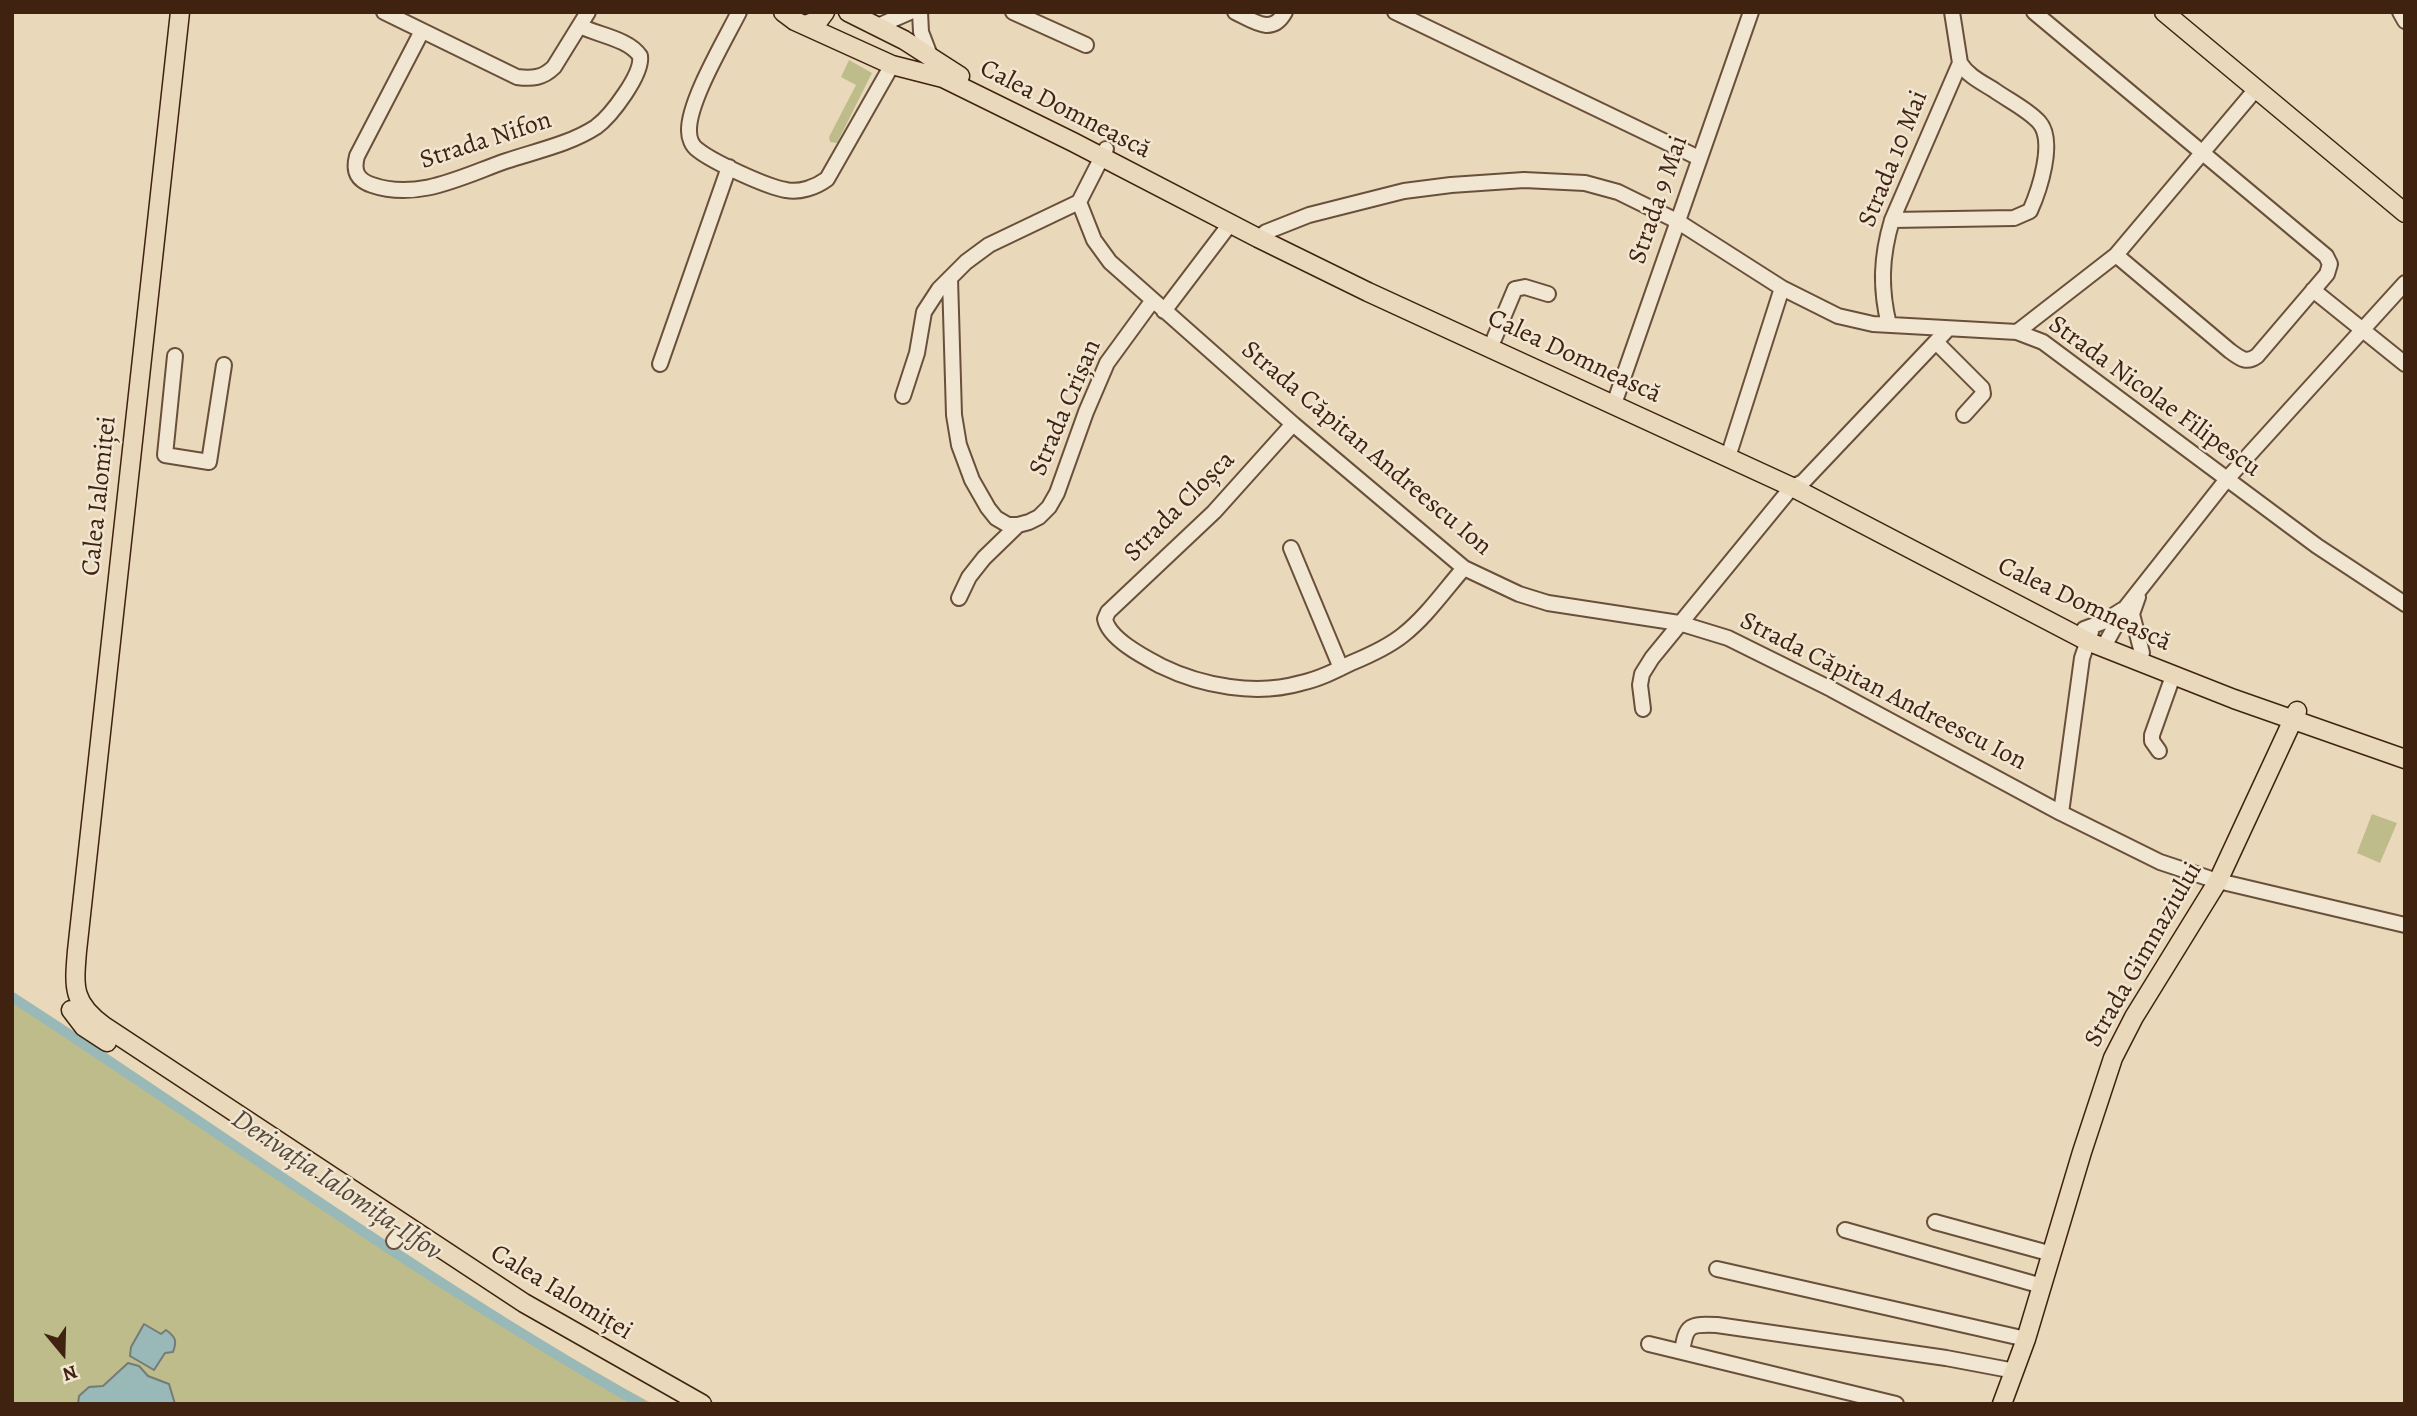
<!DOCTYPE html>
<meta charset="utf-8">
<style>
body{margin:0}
#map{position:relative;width:2417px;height:1416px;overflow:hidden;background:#e9d8ba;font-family:Alegreya,serif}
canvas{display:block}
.frame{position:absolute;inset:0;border:14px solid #3f2210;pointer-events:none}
.north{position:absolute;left:28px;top:1318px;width:70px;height:70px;-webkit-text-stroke:5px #f1e6d2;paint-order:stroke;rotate:161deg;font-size:19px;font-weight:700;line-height:28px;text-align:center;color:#3f2210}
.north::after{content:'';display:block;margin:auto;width:24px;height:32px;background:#3f2210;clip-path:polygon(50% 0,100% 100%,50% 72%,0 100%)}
</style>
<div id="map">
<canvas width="2417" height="1416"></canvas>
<div class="frame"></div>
<div class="north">N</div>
</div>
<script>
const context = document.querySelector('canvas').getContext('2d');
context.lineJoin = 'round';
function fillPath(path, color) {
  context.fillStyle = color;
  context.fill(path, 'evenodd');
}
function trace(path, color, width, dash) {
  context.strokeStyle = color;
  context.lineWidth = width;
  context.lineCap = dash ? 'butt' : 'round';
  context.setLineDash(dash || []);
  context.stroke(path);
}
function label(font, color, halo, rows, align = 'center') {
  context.font = font + ' Alegreya,serif';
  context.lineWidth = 5;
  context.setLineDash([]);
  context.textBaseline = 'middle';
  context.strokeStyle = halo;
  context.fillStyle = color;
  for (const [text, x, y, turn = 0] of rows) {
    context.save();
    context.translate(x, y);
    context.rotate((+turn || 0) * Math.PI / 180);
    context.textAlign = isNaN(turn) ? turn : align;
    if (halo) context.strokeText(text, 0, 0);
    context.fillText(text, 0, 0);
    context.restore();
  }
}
const green = new Path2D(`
 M849,60L872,73L837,143L830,142L829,137L856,85L841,77Z
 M2372,814L2397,823L2380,863L2357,853Z
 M12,992C83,1035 150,1084 219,1130C360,1226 503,1322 653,1404H12Z`);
const water = new Path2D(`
 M144,1324L161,1334L166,1330C176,1337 177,1341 173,1352L165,1353L154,1370L130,1356L131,1347Z
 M128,1363L139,1366L148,1376L169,1384L175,1404H78L79,1396L89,1387L103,1386Z`);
const canal = new Path2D(`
 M12,997C222,1133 424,1281 641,1404`);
const minor = new Path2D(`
 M384,12L517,77C532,79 543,78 554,67L588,12
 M739,12C725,40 688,102 689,131C689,138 692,146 698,150C713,162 767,187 786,190C800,193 816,187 827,179L892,65
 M920,12L921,32L931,58
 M1013,12L1086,45
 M1235,12C1254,21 1272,36 1285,12
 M1395,12L1699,158
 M2034,12L2326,256L2330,264L2327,274L2257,356C2246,364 2240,358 2230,351L2116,255
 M2400,12L2405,21
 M878,26L910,12
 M422,31L357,156C353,171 357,180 372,185C418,201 463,176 506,161C536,151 570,144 596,127C611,116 643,74 640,56C629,39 598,35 580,26
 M1079,202L1094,240L1110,262L1293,424L1464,568L1519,594L1548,603L1679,623L1728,638L1831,689L2061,813L2160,862L2214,880L2405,925
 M1892,220L2014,218L2030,211C2039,191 2056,141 2039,122C2027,109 2008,100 1994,90C1981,82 1968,76 1960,63
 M1258,238L1266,232L1309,215L1404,191L1451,185L1524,180L1585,183L1618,192L1677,221L1782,288L1838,316L1873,324L2017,332L2043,342L2317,546L2405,604
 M950,278L954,415L959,445L972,480L988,508L996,518L1008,525H1018L1029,522L1039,517L1049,507L1057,493L1086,412L1107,363L1153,300
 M2313,290L2405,364
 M1164,311L1230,224
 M1889,325C1880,288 1881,257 1892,220L1960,63L1952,12
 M2017,332L2116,255L2256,89
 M1494,339L1515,289L1525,287L1548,294
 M1936,342L1982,388L1983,394L1964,415
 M175,356L165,455L209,462L224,365
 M660,364L729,167
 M903,396L917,353L924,312L939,289L966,262L989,245L1079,202L1106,149
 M1614,404L1751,12
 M1293,424L1214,512L1108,612L1105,619C1109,639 1144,657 1161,666C1202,686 1256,696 1301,683C1319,679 1335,671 1351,663C1368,656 1388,647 1403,635C1426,617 1444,591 1464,568
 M1728,457L1782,288
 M1291,548L1341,668
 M2138,597L2132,614L2142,653
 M959,598L969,577L984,558L1018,525
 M2084,629L2103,622L2122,610
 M2103,648L2126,607L2227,479L2405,283
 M1643,709L1640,685L1642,674L1652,658L1792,487L1803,482L1948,329
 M2159,751L2152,741V735L2173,676
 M2061,813L2082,658L2091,632
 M1935,1222L2052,1254
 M1845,1230L2042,1286
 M394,1241L399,1235
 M1717,1269L2026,1339
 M1649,1344L1896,1404
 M1682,1352C1686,1324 1690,1324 1717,1325L1946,1358L2015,1371`);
const major = new Path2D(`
 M180,12L77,951C74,987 72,1003 104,1026L524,1303L702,1404
 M783,12L795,21L892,65L943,78L1073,142L1258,238L1368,292L1792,487L2087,641L2234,699L2405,759
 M848,12L904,40L960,76
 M2164,12L2405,213
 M805,25L819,20L825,12
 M71,1010L84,1027L107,1042
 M2002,1404L2026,1339L2082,1152L2113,1058L2134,1017L2218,881L2297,711`);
const streetNames = [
 ["Calea Domnească",1065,110,27],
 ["Strada Nifon",486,141,-18],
 ["Strada 10 Mai",1894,159,-68],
 ["Strada 9 Mai",1659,200,-71],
 ["Calea Domnească",1574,357,25],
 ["Strada Nicolae Filipescu",2154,397,36],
 ["Strada Crișan",1066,408,-67],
 ["Strada Căpitan Andreescu Ion",1366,449,40],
 ["Calea Ialomiței",100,496,-84],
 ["Strada Cloșca",1180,507,-45],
 ["Calea Domnească",2084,605,25],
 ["Strada Căpitan Andreescu Ion",1883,692,27],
 ["Strada Gimnaziului",2144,955,-60],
 ["Calea Ialomiței",561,1293,31]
];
const waterNames = [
 ["Derivația Ialomița-Ilfov",336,1186,34]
];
fillPath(green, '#bebc8b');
fillPath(water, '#99b8b8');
trace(water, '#757c75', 2);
trace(canal, '#99b8b8', 10);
trace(minor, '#6a503a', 18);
trace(major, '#3f2210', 21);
trace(minor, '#f1e6d2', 14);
trace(major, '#e9d8ba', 18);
label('26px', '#3f2210', '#f1e6d2', streetNames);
label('italic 28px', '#56483a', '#f1e6d2', waterNames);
</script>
